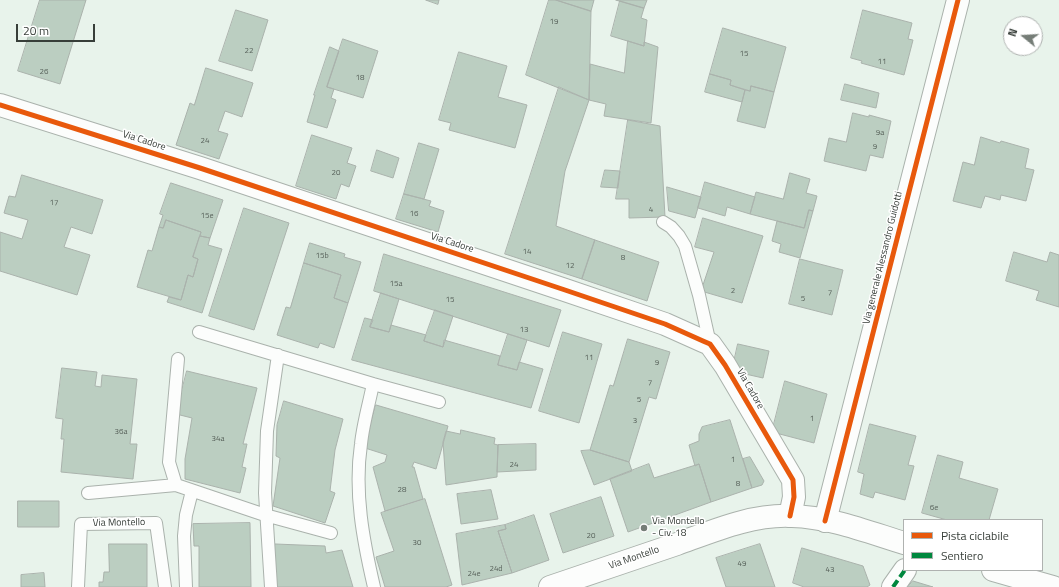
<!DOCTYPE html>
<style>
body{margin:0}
#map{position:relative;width:1059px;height:587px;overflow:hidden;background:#e8f3eb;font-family:"Titillium Web",sans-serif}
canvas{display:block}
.legend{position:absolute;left:903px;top:519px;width:140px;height:52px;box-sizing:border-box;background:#fff;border:1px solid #afb2b0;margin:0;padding:5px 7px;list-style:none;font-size:12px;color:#373e39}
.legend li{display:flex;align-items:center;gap:8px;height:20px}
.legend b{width:20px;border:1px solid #afb2b0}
.north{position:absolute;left:1003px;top:16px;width:40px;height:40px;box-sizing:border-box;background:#fff;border:1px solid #afb2b0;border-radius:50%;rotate:288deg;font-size:11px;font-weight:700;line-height:16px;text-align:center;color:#373e39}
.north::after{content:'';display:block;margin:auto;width:14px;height:18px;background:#757d77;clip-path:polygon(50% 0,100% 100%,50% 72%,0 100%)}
.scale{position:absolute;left:16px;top:24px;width:79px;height:18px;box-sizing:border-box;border:2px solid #373e39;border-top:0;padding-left:5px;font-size:12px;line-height:14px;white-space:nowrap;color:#373e39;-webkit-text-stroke:3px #fff;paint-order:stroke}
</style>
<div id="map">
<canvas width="1059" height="587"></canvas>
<ul class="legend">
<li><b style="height:5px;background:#e8590c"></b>Pista ciclabile</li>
<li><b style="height:5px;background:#00873e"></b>Sentiero</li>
</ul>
<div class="north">N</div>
<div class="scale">20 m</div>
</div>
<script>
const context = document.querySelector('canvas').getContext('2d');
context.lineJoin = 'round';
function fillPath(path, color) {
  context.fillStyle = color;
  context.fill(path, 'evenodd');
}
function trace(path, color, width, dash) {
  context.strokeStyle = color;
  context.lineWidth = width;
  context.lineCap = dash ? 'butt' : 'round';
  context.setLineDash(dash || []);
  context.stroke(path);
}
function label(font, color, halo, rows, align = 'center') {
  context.font = font + ' "Titillium Web",sans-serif';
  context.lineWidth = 3;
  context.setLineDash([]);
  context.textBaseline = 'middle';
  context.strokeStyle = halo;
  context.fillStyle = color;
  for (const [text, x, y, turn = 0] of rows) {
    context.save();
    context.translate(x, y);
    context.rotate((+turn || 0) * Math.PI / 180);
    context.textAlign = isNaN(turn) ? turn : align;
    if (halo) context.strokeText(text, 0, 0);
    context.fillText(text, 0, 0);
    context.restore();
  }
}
const building = new Path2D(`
 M40,0H86L60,84L18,71Z
 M426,0H439L438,4Z
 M549,0H556L591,11L589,100L526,75Z
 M556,0H594L591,11Z
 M616,0H647L644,8Z
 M620,1L644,8L641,18L647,20L644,46L611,36Z
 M236,10L268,20L252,71L219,61Z
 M863,10L912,23L908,39L913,40L904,75L861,63L862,61L851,58Z
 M723,28L786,47L774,92L751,86L750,91L730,85L731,80L710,74Z
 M343,39L378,51L363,98L327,87Z
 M628,41L644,46V42L658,47L651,123L604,116L606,104L589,100L590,64L624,73Z
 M330,47L339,51L327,87L334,89L331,98L336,100L327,128L307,122L315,95H314Z
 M459,52L507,66L498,97L527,105L515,148L449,130L451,123L439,120Z
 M206,68L253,83L242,117L225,111L218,131L228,134L219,159L176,145L190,103L194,105Z
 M710,74L731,80L730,85L745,90L742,102L705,92Z
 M845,84L879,93L876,108L841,100Z
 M751,86L774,92L765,128L737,121L745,90L750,91Z
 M559,87L589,100L565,171L556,226L595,240L582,279L505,254Z
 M853,113L869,117V115L891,121L883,158L870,155L866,171L824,161L829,138L846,142Z
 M628,120L660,126L665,217L629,218V199H616Z
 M312,135L352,148L347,163L356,166L349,187L341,184L336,199L296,186Z
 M981,137L1000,143L1001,141L1029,149L1025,168L1034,170L1026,201L1001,195L1000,200L985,196L981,208L953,201L963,162L974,165Z
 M419,143L439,149L424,199L404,194Z
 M377,150L399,158L393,178L371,171Z
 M605,170L620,171L618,188L601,187Z
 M790,173L810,179L806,193L817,196L813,211L809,210L804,228L750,214L756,192L783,199Z
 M22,175L103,200L92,234L71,227L64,247L90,255L77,295L0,271V232L22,239L28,220L4,213L9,196L15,197Z
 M705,182L755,197L750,214L727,207L725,216L698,208Z
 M171,183L223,200L210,238L200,236L201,232L166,220L163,228L159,227L163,215L160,214Z
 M667,187L701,197L695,218L669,211Z
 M404,194L431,201L429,206L444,211L438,232L396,219Z
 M244,208L289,223L254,330L209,316Z
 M809,210L813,211L800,258L779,252L781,244L772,241L777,221L804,228Z
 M703,218L763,236L742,303L701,291L714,252L695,247Z
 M166,220L201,232L193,257L198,259L193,277L188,275L181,300L137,287L148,250L152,251L159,227L163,228Z
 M200,236L210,238L208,245L222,249L202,313L167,302L169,297L181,300L188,275L193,277L198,259L193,257Z
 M595,240L659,262L647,301L582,279Z
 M310,243L345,254L344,257L361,262L348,303L334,298L341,275L304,263Z
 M1014,252L1047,262L1050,252L1059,255V307L1036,300L1039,291L1006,281Z
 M384,254L561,310L549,347L374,291Z
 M800,259L843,270L832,315L789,304Z
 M304,263L341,275L334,298L348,303L334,348L320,343L318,348L277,335L286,307L290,308Z
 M381,293L399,299L389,332L370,327Z
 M435,310L453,316L443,347L424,341Z
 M365,318L373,320L370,327L389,332L391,325L426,335L424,341L443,347L444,340L500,356L498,365L517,370L519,362L543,369L531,408L352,360Z
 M563,332L602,344L579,423L539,411Z
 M508,334L527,340L517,370L498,365Z
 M628,339L670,352L656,399L649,397L629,462L590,450L610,385L613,386Z
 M738,344L769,351L763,378L732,371Z
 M62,368L97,372L95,386L101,387L102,375L137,379L130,444H137L133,479L61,472L64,439H61L63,419L56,418Z
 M187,371L257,388L243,444H247L242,467L246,468L240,493L185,479V459L192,418L176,414Z
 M785,381L827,394L814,443L772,432Z
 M284,401L343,419L335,450L330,491L335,493L325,523L273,506L280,458L276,456L277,425Z
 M376,405L448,426L436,469L414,462L412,467H414L423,499L385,511L373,467L385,462L387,455L365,448Z
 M730,420L752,488L711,502L699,464L695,466L689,445L699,441V434L702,427Z
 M870,424L916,436L908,465L914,466L905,500L875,492L873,498L860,494L864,474L858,472Z
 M461,430L495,438L494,444L498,445L497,477L446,485L443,442L446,431L460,434Z
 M536,444V470L497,472L498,445Z
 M590,450L629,462L632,471L594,485L581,451Z
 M938,455L963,462L959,478L998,489L989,520H947L922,513Z
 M750,457L764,481L762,485L752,488L743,459Z
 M649,464L654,478L699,464L711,502L628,532L610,479Z
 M491,490L498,519L461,524L457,494Z
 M601,497L614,536L563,553L550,514Z
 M425,499L452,585L446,587H385L376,557L394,551L381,513Z
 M18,501H59V527H18Z
 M534,515L549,560L512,573L498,531L506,529L505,525Z
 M250,523L251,587H199V546H194L193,524Z
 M505,525L506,529L498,531L512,573L462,585L456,534Z
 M109,544H147V587H99V582H103L104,572H109Z
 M275,544L325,546L326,553L342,550L353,587H277L274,578Z
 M760,544L775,587H726L716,558Z
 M802,548L863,566L870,585L867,587H804L793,583Z
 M44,573L45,587H21V575Z
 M913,581L933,587H908Z`);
const lane = new Path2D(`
 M663,222L671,227L679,236L685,246L699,295L710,344
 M199,332L373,384L439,402
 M373,384C369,404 363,424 361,444C354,492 363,540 374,587
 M176,485L169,462L178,359
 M88,493L176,485L265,515L331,533
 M78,587L81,524L156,523L165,587
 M186,587L184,536L186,515L192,491
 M271,587L265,493L267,431L278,355`);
const street = new Path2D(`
 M0,105L200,168L565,290L665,324L703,341L710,344L725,365L793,480L794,497L790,516
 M825,521L958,0
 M893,587L905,570`);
const secondary = new Path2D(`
 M993,570L1053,587
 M550,587C592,573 635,558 677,544C713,531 752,514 792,516C830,517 868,532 904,543`);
const quiet = new Path2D(`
 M893,587L905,570`);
const cycleway = new Path2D(`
 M0,105L200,168L565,290L665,324L703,341L710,344L725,365L793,480L794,497L790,516
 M825,521L958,0`);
const markers = [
 [644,528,4,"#757d77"]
];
const numberNames = [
 ["19",554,22],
 ["22",249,51],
 ["15",744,54],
 ["11",882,62],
 ["26",44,72],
 ["18",360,78],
 ["9a",880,133],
 ["24",205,141],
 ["9",875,147],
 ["20",336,173],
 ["17",54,203],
 ["4",651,210],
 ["16",414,214],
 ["15e",207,216],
 ["14",527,252],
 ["15b",322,256],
 ["8",623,258],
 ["12",570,266],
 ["15a",396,284],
 ["2",733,291],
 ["7",830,293],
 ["5",803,299],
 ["15",450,300],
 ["13",524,330],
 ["11",589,358],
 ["9",657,363],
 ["7",650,383],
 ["5",639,400],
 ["1",812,419],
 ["3",635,421],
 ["36a",121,432],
 ["34a",218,439],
 ["1",733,460],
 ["24",514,465],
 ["8",738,484],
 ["28",402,490],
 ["6e",934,508],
 ["20",591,536],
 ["30",417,543],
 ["49",742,564],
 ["24d",496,569],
 ["43",830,570],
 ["24e",474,574]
];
const streetNames = [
 ["Via Cadore",144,141,18],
 ["Via Cadore",452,243,18],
 ["Via generale Alessandro Guidotti",883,258,-76],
 ["Via Cadore",750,389,60],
 ["Via Montello",119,523,-1],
 ["Via Montello",634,558,-19]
];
const poiNames = [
 ["Via Montello",652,522],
 ["- Civ. 18",652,534]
];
fillPath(building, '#bbcec1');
trace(building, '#aab2ac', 1);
trace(lane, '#aab2ac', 14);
trace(street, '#aab2ac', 24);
trace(secondary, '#aab2ac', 24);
trace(lane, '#fcfdfc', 12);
trace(street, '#fcfdfc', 22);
trace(secondary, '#fcfdfc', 22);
trace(quiet, '#00873e', 4, [8, 4]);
trace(cycleway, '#e8590c', 5);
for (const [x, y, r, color] of markers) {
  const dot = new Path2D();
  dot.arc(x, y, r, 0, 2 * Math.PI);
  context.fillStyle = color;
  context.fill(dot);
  trace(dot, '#fff', 1.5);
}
label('8px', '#58625b', null, numberNames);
label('10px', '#373e39', '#fff', streetNames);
label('10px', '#373e39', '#fff', poiNames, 'left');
</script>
